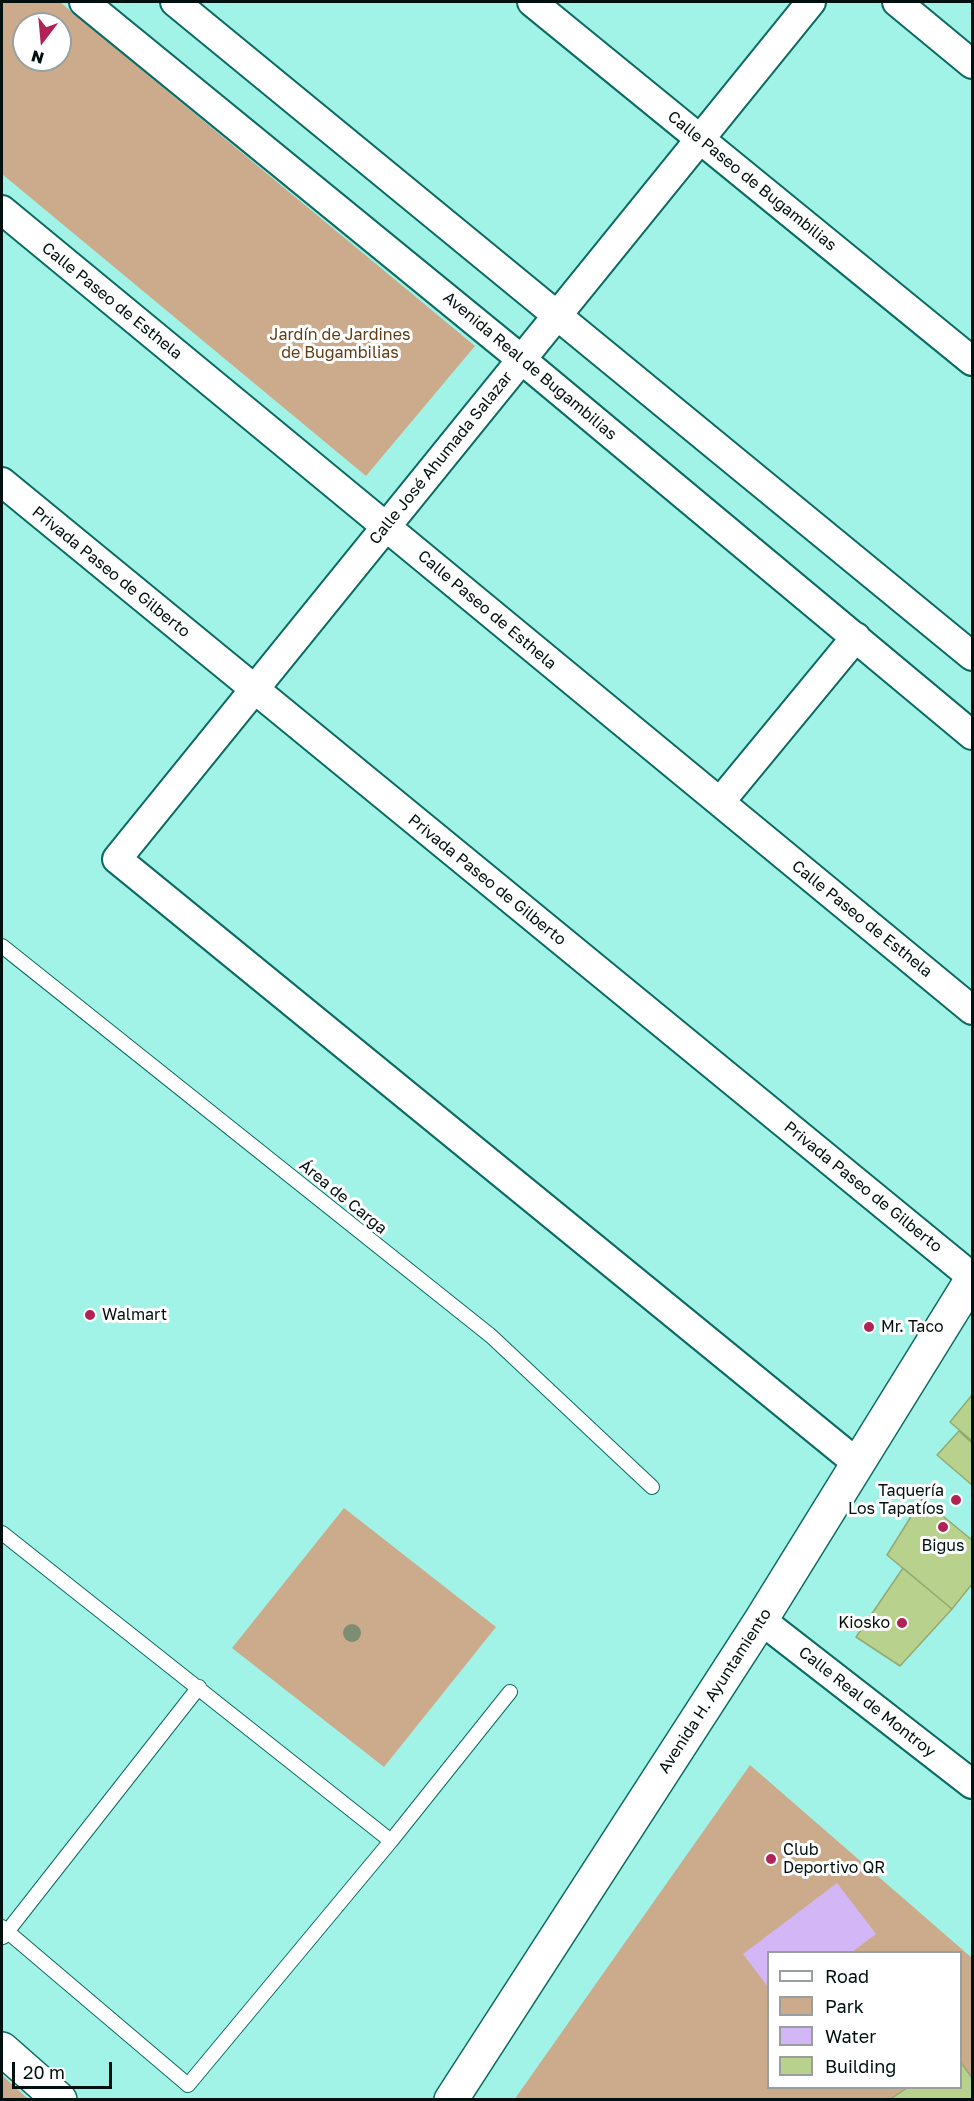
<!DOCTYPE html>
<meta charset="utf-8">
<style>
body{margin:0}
#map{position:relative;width:974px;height:2101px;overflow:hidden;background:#a2f3e7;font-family:"Golos Text",sans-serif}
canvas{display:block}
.frame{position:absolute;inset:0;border:3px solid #00100e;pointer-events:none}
.legend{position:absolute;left:767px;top:1951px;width:195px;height:138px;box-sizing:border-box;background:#fff;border:2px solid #999f9f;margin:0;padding:8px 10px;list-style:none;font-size:18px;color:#00100e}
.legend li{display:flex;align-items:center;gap:12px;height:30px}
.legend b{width:30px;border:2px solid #999f9f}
.north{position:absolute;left:12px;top:12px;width:60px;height:60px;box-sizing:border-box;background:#fff;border:2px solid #999f9f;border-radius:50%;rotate:196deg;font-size:16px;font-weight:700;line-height:24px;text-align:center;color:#00100e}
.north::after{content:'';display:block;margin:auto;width:21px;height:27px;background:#b12257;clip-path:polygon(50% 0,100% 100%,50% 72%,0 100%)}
.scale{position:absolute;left:12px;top:2062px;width:100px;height:27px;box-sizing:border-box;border:3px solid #00100e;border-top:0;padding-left:8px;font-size:18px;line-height:21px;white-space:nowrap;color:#00100e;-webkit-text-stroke:4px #fff;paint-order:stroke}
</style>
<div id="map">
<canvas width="974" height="2101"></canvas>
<div class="frame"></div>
<ul class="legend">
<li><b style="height:8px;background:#fff"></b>Road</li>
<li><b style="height:16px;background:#ccab8c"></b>Park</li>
<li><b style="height:16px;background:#d3b6f6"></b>Water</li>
<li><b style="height:16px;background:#b8d18d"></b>Building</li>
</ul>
<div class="north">N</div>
<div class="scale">20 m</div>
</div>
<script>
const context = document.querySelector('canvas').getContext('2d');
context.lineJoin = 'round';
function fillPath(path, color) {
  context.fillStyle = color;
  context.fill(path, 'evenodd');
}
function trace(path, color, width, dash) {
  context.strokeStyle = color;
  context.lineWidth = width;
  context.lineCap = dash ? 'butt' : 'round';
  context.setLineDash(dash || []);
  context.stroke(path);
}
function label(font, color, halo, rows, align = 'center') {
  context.font = font + ' "Golos Text",sans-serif';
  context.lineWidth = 6;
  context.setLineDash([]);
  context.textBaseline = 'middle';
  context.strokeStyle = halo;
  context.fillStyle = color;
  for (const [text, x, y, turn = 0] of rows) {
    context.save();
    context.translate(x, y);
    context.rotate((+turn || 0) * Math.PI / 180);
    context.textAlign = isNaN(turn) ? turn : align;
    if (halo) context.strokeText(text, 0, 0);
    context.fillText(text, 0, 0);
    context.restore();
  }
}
const green = new Path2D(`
 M2,2H60L475,346L366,476L2,174ZM24,24H60V60H24Z
 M344,1508L496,1627L384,1767L232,1648Z
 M750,1765L972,1958V2099L514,2100ZM768,1952H960V2088H768Z
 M2,2075L28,2099H2Z`);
const water = new Path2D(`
 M837,1883L876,1934L852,1952H768V1987L743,1954Z`);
const building = new Path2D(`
 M972,1395V1441L950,1422Z
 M959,1431L972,1443V1485L937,1455Z
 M922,1499L972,1540V1584L952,1609L887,1555Z
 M903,1568L952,1609L900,1666L856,1637Z
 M960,2061L972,2078V2100H889L907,2088H960Z`);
const service = new Path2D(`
 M2,946L491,1336L652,1487
 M2,1533L391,1841L188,2085L2,1927
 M391,1841L510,1692
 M3,1937L199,1687`);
const minor = new Path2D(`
 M84,2L521,359L972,735
 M175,2L972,656
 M532,2L972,361
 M811,2L117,859L857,1463
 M897,2L972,64
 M2,210L972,1010
 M2,482L972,1277
 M720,802L856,637
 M761,1620L972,1784`);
const tertiary = new Path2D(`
 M2,2049L60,2100
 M451,2100L761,1620L972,1279`);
const trees = [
 [352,1633]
];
const markers = [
 [90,1315,6,"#b12257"],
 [869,1327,6,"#b12257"],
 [956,1500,6,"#b12257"],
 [943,1527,6,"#b12257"],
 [902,1623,6,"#b12257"],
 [771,1859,6,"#b12257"]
];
const streetNames = [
 ["Calle Paseo de Bugambilias",752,181,39],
 ["Calle Paseo de Esthela",112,301,39],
 ["Avenida Real de Bugambilias",530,366,40],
 ["Calle José Ahumada Salazar",441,458,-51],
 ["Privada Paseo de Gilberto",111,572,39],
 ["Calle Paseo de Esthela",487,610,40],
 ["Privada Paseo de Gilberto",487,880,39],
 ["Calle Paseo de Esthela",862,919,39],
 ["Privada Paseo de Gilberto",863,1187,39],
 ["Área de Carga",343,1197,39],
 ["Avenida H. Ayuntamiento",715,1691,-57],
 ["Calle Real de Montroy",867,1702,38]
];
const parkNames = [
 ["Jardín de Jardines",340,335],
 ["de Bugambilias",340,353]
];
const poiNames = [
 ["Walmart",102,1315],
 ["Mr. Taco",881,1327],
 ["Taquería",944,1491,"right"],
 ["Los Tapatíos",944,1509,"right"],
 ["Bigus",943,1546,"center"],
 ["Kiosko",890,1623,"right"],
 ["Club",783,1850],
 ["Deportivo QR",783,1868]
];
fillPath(green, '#ccab8c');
fillPath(water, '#d3b6f6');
fillPath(building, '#b8d18d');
trace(building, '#94a971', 1.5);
trace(service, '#0b6a61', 16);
trace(minor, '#0b6a61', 32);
trace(tertiary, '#0b6a61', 36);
trace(service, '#fff', 14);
trace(minor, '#fff', 28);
trace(tertiary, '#fff', 33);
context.fillStyle = '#7e8e73';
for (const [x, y] of trees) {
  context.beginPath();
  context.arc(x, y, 9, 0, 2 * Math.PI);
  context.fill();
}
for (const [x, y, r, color] of markers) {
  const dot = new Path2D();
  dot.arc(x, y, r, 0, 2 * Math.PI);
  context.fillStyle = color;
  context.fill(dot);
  trace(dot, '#fff', 2);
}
label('16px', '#00100e', '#fff', streetNames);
label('16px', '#613c14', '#fff', parkNames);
label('16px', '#00100e', '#fff', poiNames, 'left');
</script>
